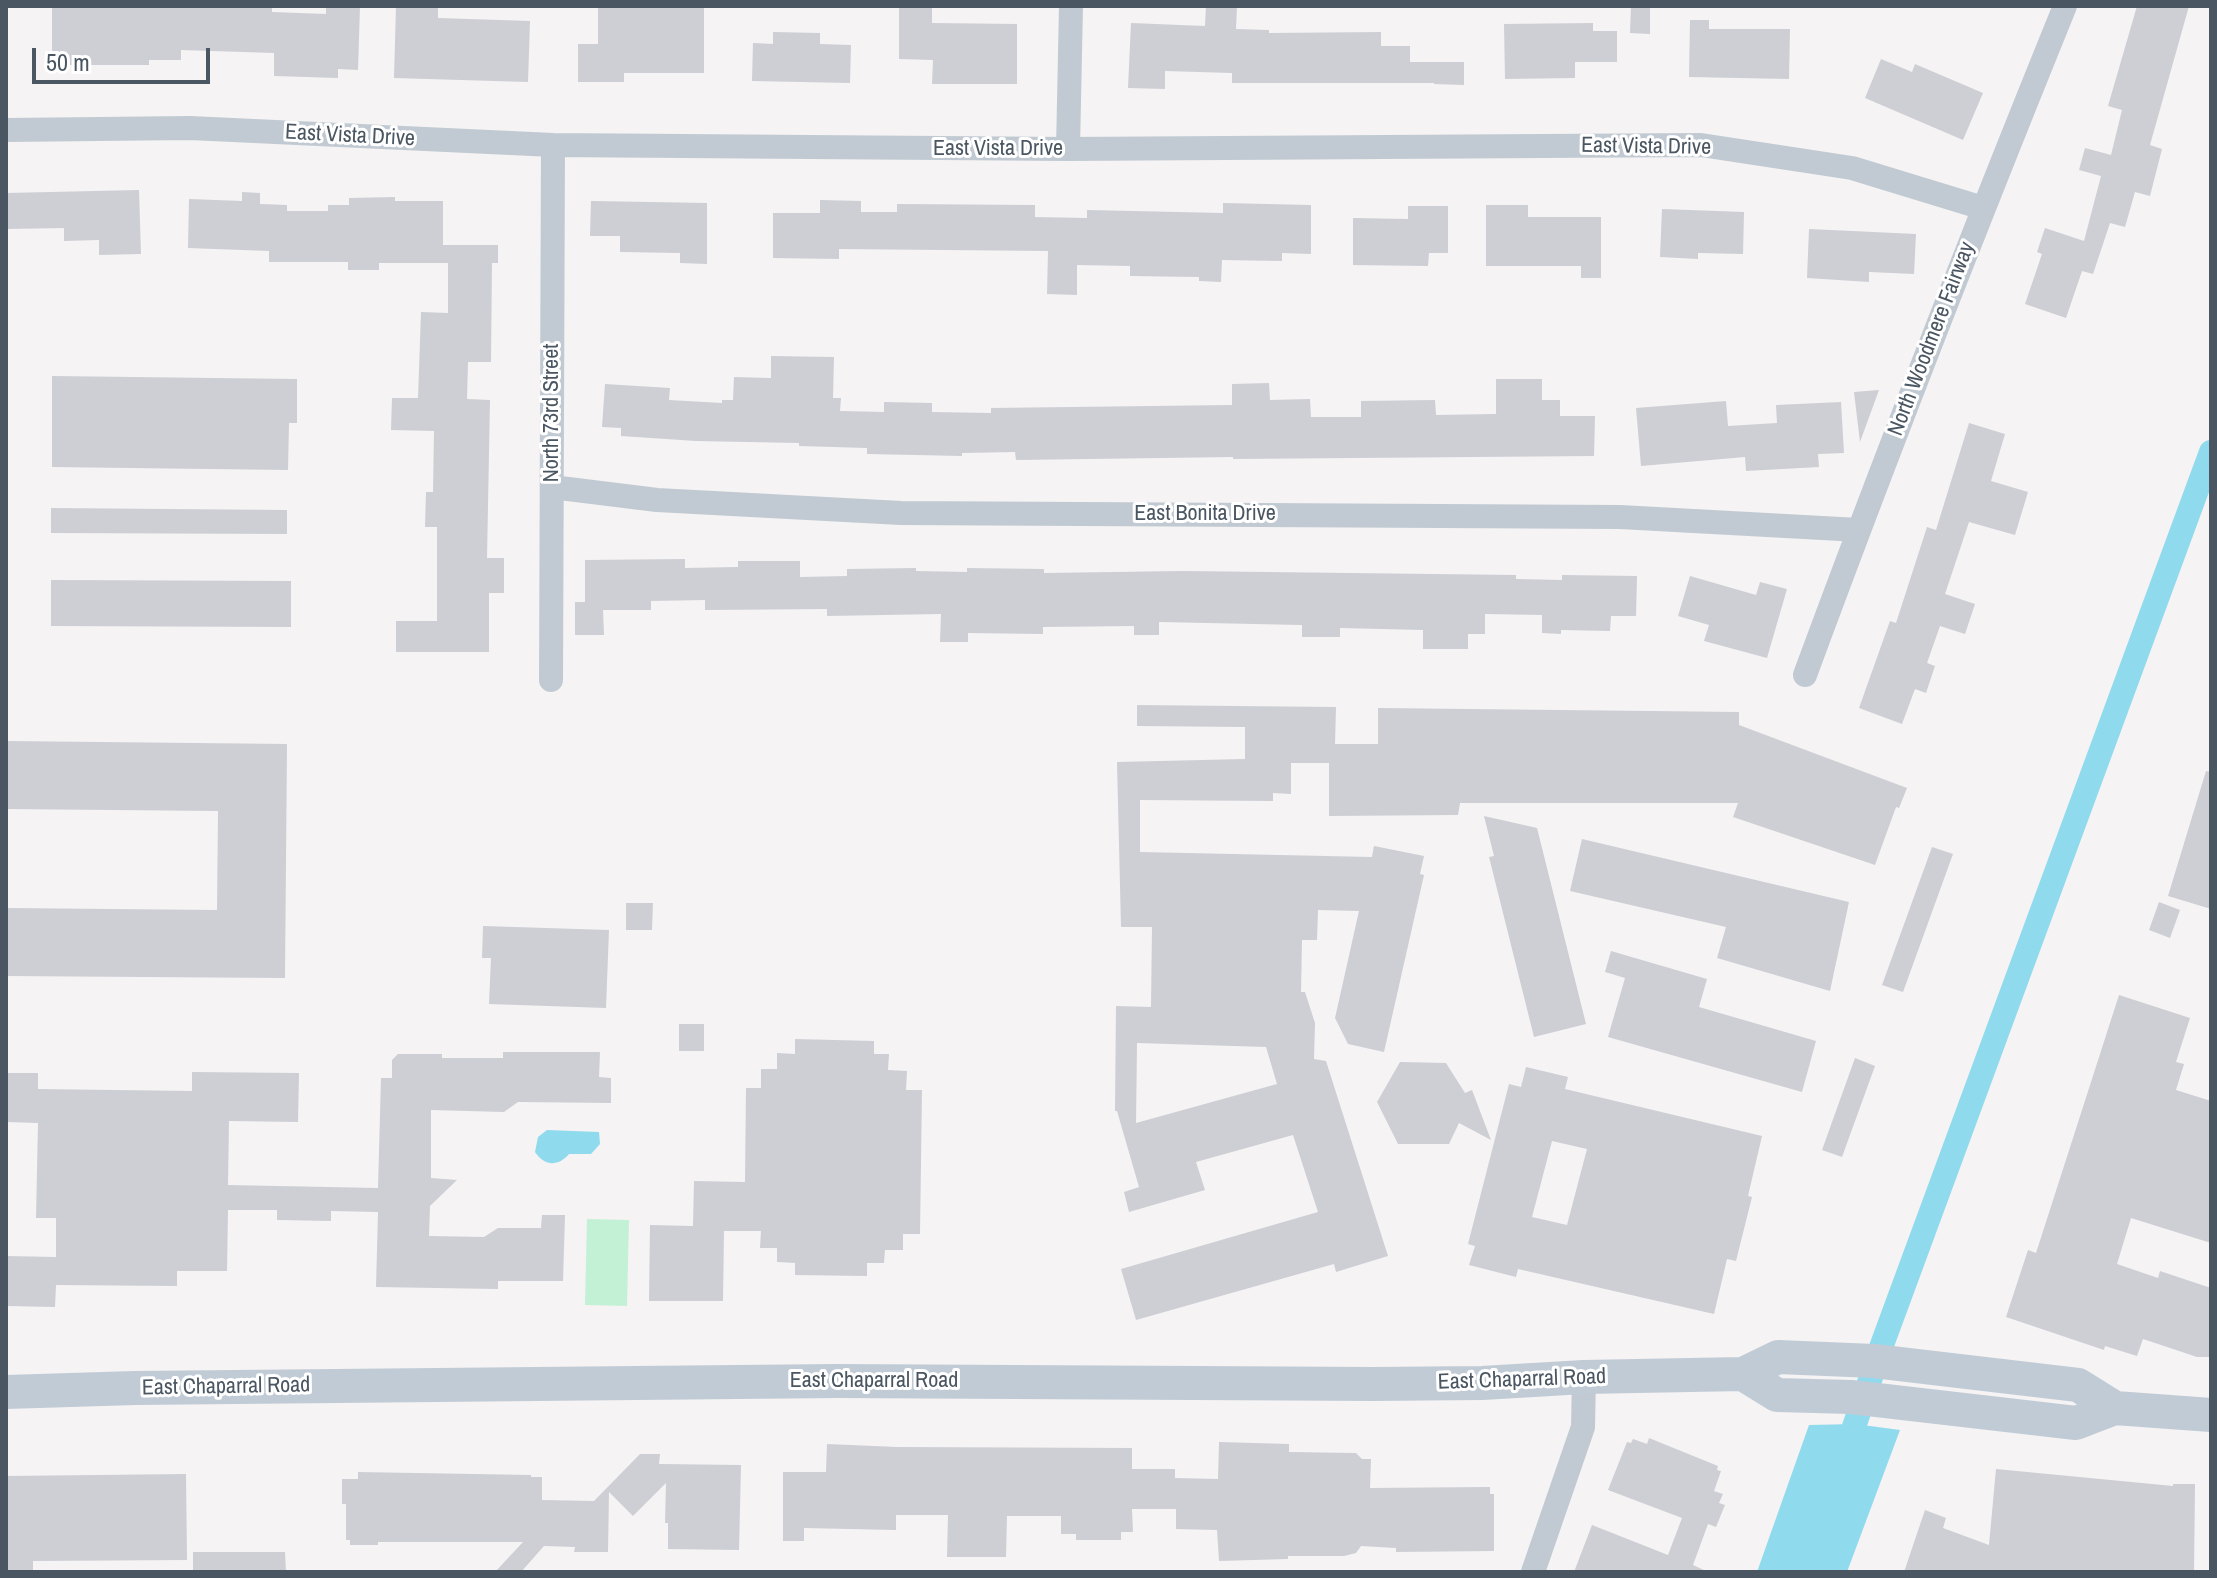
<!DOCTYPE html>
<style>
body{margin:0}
#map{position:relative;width:2217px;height:1578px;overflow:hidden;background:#f5f3f3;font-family:"Archivo Narrow",sans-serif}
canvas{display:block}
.frame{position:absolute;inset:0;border:8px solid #4a5661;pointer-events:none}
.scale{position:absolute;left:32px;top:48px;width:178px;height:36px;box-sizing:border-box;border:4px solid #4a5661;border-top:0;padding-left:10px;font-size:24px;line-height:28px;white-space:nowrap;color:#4a5661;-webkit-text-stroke:6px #fff;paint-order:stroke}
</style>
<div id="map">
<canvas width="2217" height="1578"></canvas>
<div class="frame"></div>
<div class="scale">50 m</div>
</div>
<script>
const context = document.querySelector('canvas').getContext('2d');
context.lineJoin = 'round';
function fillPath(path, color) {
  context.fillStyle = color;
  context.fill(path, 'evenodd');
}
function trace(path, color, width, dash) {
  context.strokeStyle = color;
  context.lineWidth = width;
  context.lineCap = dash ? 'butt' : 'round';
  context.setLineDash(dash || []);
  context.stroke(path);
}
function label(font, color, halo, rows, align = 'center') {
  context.font = font + ' "Archivo Narrow",sans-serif';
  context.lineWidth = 6;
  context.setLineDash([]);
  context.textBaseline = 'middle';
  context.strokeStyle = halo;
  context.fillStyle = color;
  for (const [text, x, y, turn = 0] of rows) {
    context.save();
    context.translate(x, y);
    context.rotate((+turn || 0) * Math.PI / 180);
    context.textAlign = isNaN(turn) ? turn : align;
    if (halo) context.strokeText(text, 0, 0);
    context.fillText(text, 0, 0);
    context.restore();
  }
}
const green = new Path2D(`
 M587,1219L629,1220L627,1306L585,1305Z`);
const water = new Path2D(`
 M547,1130L599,1132L600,1144L591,1154H569C558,1167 544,1166 535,1152L538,1137Z
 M1855,1424L1900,1430L1847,1572H1757L1809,1425Z`);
const canal = new Path2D(`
 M1845,1453L1883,1342L2211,452`);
const building = new Path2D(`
 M52,6L151,8V6H272V12L326,14V6H360L358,70L338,69V78L274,76V53L181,50V60H149V65H52Z
 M396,6H438V18L530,21L528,82L394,78Z
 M598,6H704V73H624V82H578V44H598Z
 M1206,6H1237L1236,29L1269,30V33L1381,32V46H1410V62H1464V85L1434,84V83H1232V73L1165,71V89L1128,88L1131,23L1205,26Z
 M1631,6H1650V34L1630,33Z
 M2137,6H2189L2150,145L2162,149L2150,196L2135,192L2125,227L2110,223L2093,274L2082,271L2066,318L2025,304L2042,254L2037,252L2045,228L2084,241L2101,176L2079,170L2085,148L2111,155L2122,110L2108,106Z
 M899,7L932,8V23L1017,24V84H932L933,60L899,59Z
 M1690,20H1709V29H1790L1789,79L1689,77Z
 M1593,23V31H1617V62H1575V78L1505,79L1504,24Z
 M773,32L820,33V44L851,45L850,83L752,81L753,43L773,44Z
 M1881,59L1912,72L1915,64L1983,93L1963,140L1865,98Z
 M139,190L141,254L99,255V240L64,241V228L6,229V193Z
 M242,192L260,193V204L287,205V211H328V205H349V198L395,197V201H443V245H498V263H492L491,362H468L467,399L490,400L487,558H504V593H489V652H396V621H437V527H425L426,492H433L434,431L391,430L392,398H418L421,312L448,313V263H379V270H348V262H269V251L188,248L189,199L242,201Z
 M820,200L861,201V212H897V204L1035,205V217L1087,218V210L1223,213V203L1311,205V254L1282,253V261L1222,260L1221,282L1199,281V277L1130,276V266L1077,265V295L1047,294L1048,251L839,249V259L773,258V213H820Z
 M591,201L707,203V264L680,263V253L620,252V236H590Z
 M1486,205H1528V217H1601V278H1581V266H1486Z
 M1408,206H1448V253H1429L1428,266L1353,265V218L1408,219Z
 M1662,209L1744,212L1743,254L1698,253V259L1660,257Z
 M1809,229L1916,234L1914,274L1869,272V282L1807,278Z
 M771,356L834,357L833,398H841L840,411L884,412V402L932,403V412L991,413V408L1232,405V384L1269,383L1270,400L1310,399L1311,417H1361V401L1435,400L1436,415L1496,414V379H1542V400H1560V416H1595L1594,456L1233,459V457L1016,460L1015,452L962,453V456L867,454V448L799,446V443L696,441L621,436V428L602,427L605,384L670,388L669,400L722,403V400H733L734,377L771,378Z
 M52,376L297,379V423H289L288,470L52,467Z
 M1879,390L1860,442L1854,392Z
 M1726,401L1728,426L1777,423L1776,405L1841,402L1844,453L1818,454L1819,467L1746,471L1745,457L1641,466L1636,408Z
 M1969,423L2005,434L1991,481L2028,492L2015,535L1969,522L1945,594L1975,604L1965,634L1940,626L1927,663L1935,666L1926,693L1915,689L1902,724L1859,708L1890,621L1896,623L1927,527L1936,530Z
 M51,508L287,510V534L51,533Z
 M685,559V568L738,567V561H800V577L847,576V569L916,568V571L967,572V568L1044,569V573L1183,571L1516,575V579L1562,580V575L1637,576L1636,616H1611L1610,631L1561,630V634L1542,633V615L1485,614V634H1468V649H1423V630L1340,628V637H1302V625L1159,622V635H1134V626L1043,627V634L968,633V642H940L941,614L827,616V609L705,610V600L651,601V610H603L604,635H575V602H585V560Z
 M1690,576L1756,595L1760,582L1787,589L1767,658L1704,641L1709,625L1678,616Z
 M51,580L291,581V627L51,626Z
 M1137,705L1336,707L1335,744H1378V708L1739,712V725L1907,788L1899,808L1896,807L1875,865L1733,817L1738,803H1460L1458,815L1329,816V763H1291V794L1273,793V801L1140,800V852L1372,857L1374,846L1424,856L1420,874L1424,875L1384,1052L1348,1044L1335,1018L1359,911L1318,910L1317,940H1302L1301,992H1305L1315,1023L1314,1059L1326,1061L1388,1256L1336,1272L1334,1264L1136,1320L1121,1269L1318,1212L1293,1135L1196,1162L1205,1190L1129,1212L1124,1192L1139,1187L1117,1111H1115L1116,1006L1151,1007L1152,927H1121L1117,762L1245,759V727L1137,726ZM1137,1043L1266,1047L1277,1084L1136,1123Z
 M6,741L287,744L285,978L6,976V908L217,910L218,811L6,809Z
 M2206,771L2211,772V909L2168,896Z
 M1484,816L1537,828L1586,1024L1534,1037L1489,857L1494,856Z
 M1582,839L1849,902L1830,991L1717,958L1726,927L1570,891Z
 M1932,847L1953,854L1903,992L1882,985Z
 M2159,902L2180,910L2170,938L2149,930Z
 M626,903H653L652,930H626Z
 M483,926L609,930L606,1008L489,1004L491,958H482Z
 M1611,951L1707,979L1699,1007L1816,1041L1802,1092L1608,1037L1625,978L1605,972Z
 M2119,995L2190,1018L2176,1062L2184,1064L2176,1090L2211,1101V1243L2131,1218L2117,1264L2158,1278L2160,1271L2211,1288V1357H2197L2143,1339L2137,1356L2105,1346L2104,1350L2006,1317L2028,1250L2036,1253Z
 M679,1024H704V1051H679Z
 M795,1039L874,1041V1054H889L888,1070L907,1071L906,1090H922L920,1234H903V1250H885L884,1263H867V1276L795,1275V1263L777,1262V1248H760L761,1231H724L723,1301H649L650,1225L693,1226L694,1181L745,1182L746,1088H761V1069H777V1053L795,1054Z
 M503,1052H600L599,1077L611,1078V1103L518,1102L504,1112L431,1110V1178L457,1180L430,1206L429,1236L484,1237L498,1228H541L542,1215H565L563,1281H498V1289L376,1287L378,1212L331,1211V1221L277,1220V1210H228L227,1271H177V1286L56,1285L55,1307L6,1306V1256L56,1257V1218H36L38,1123L6,1122V1073H38V1089L192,1091V1072L299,1073L298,1122L229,1121L228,1185L378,1188L381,1078H392V1060L398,1054H442V1058H503Z
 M1855,1058L1875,1066L1842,1157L1822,1150Z
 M1400,1062L1446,1063L1465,1093L1472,1090L1491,1140L1459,1123L1449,1144H1398L1377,1102Z
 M1526,1067L1568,1077L1565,1089L1762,1136L1748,1196L1752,1197L1736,1261L1727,1259L1714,1314L1518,1269L1516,1277L1469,1265L1475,1246L1468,1244L1509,1084L1521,1087ZM1552,1141L1587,1149L1567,1225L1532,1217Z
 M1649,1438L1718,1466L1717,1470L1721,1471L1714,1491L1723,1494L1719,1503L1725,1505L1716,1527L1708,1524L1693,1565L1708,1572H1574L1592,1525L1668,1555L1682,1518L1608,1490L1627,1442L1631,1443L1633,1439L1647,1444Z
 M1219,1442L1289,1444V1452L1356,1453L1362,1459H1371L1370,1488L1490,1487V1494H1494V1551L1396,1552V1548L1361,1546L1356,1553L1344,1556H1288V1559L1219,1561L1217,1530L1176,1529V1509H1132L1133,1532H1121V1540H1076V1534H1061V1516H1007L1006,1557H947L948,1515H896V1530L804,1528V1541H783V1472H826L827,1444L897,1447L1132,1448V1469H1175V1478L1218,1479Z
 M640,1454H660L659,1464L741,1465L739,1550L668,1549V1523H665L666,1483L633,1516L609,1492L608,1552H574L575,1547L544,1546L521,1572H495L523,1542H378V1545H350V1540H346V1504H342V1479H358V1472L531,1475V1477H542V1500L594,1501Z
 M1996,1469L2173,1486V1484H2195L2194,1572H1904L1925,1510L1946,1518L1943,1528L1989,1545Z
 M186,1474L187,1560L33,1561V1572H6V1476Z
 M193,1552H285L286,1572H193Z`);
const minor = new Path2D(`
 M6,130L190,128L553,145L1068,149L1701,145L1852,168L1983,208
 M1068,149L1071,6
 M552,487L657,500L901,513L1620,517L1859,530
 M1805,675C1888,450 1975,228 2065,6
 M551,680L553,145
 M1533,1572L1583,1427L1584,1377`);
const secondary = new Path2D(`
 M1743,1374L1777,1395L1851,1397L2076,1423L2115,1408
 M6,1392L135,1388L837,1381L1373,1384L1482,1383L1584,1377L1743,1374L1778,1357L1874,1361L2078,1385L2115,1408L2211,1415`);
const streetNames = [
 ["East Vista Drive",350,136,3],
 ["East Vista Drive",1646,147,1],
 ["East Vista Drive",998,149],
 ["North Woodmere Fairway",1932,339,-69],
 ["North 73rd Street",552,413,-90],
 ["East Bonita Drive",1205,514],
 ["East Chaparral Road",1522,1380,-2],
 ["East Chaparral Road",874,1381],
 ["East Chaparral Road",226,1387,-1]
];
fillPath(green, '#c3f1d5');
fillPath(water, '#90daee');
trace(canal, '#90daee', 24);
fillPath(building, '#cdcfd5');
trace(minor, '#c1cad2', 24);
trace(secondary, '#c1cbd6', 34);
label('22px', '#4a5661', '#fff', streetNames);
</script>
